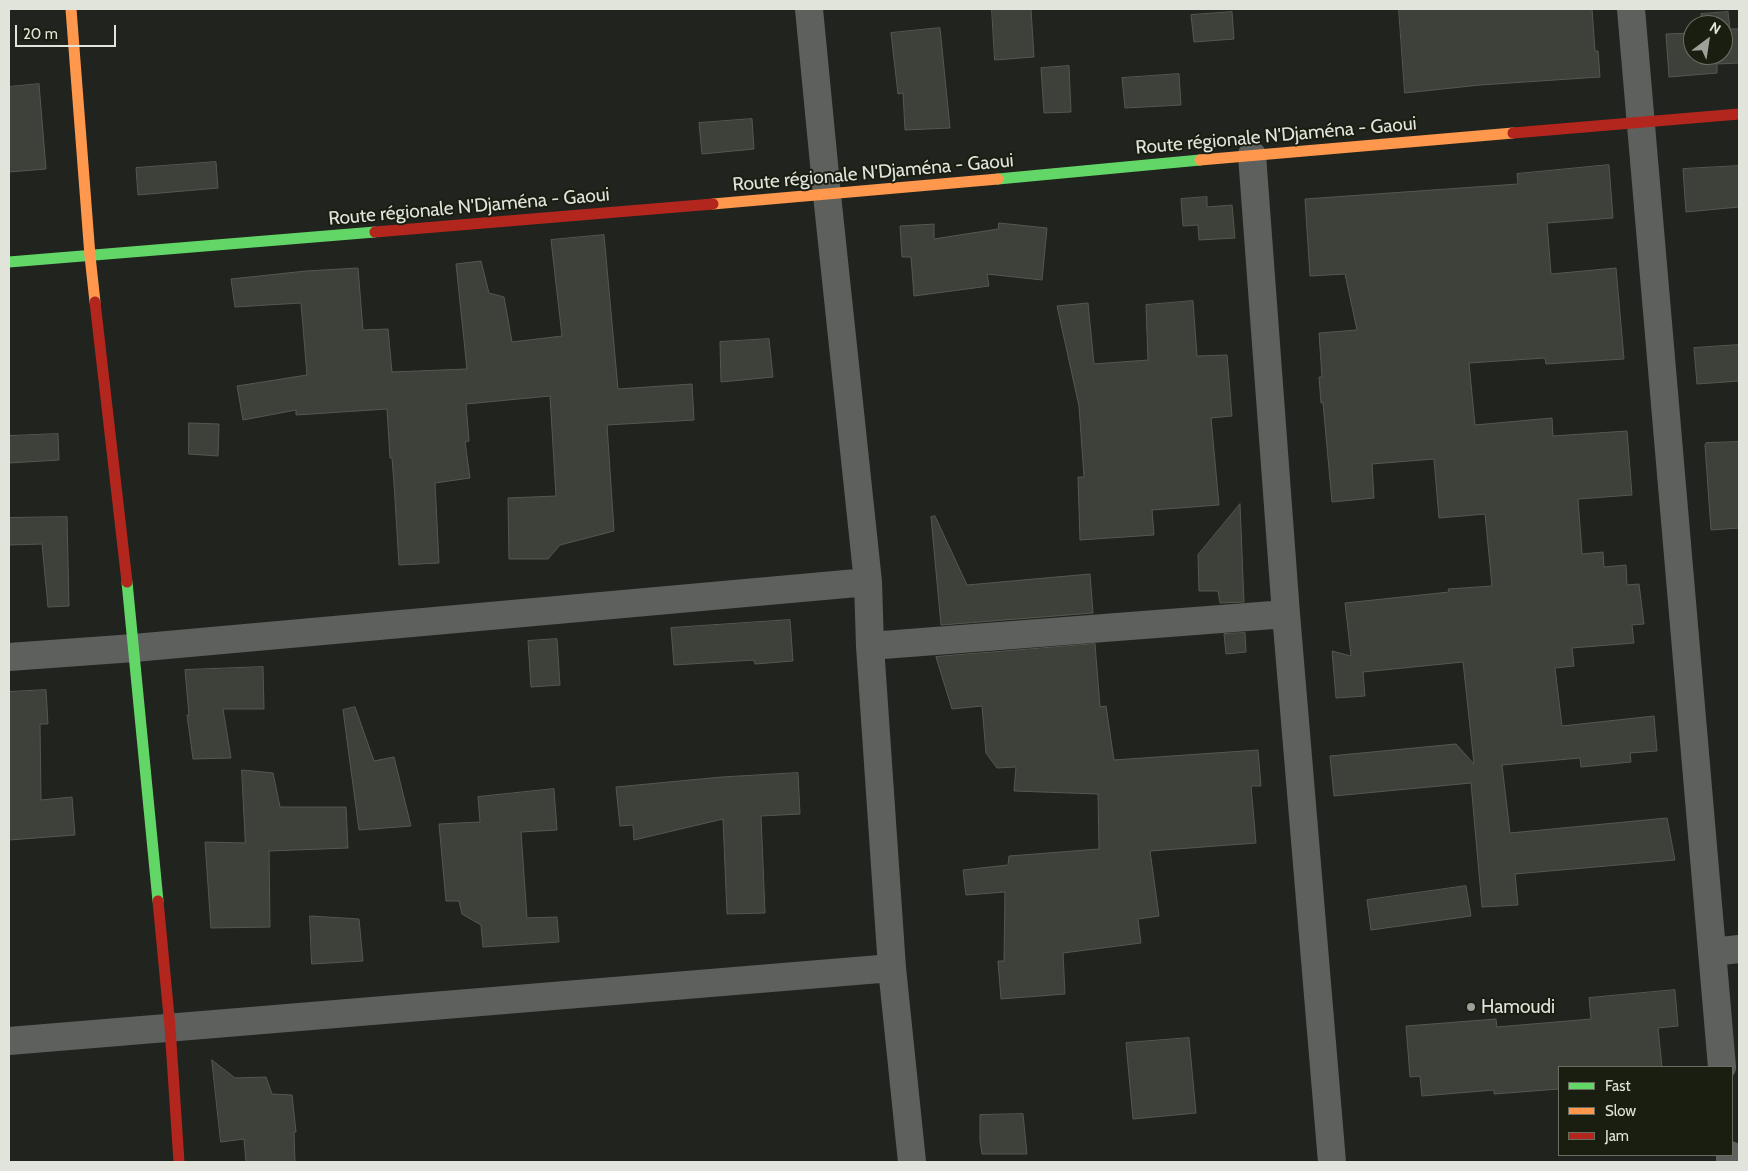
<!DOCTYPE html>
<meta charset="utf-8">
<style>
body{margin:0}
#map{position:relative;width:1748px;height:1171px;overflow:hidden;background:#21241e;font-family:Cabin,sans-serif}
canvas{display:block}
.frame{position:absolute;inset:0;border:10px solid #e0e4db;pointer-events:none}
.legend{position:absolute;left:1558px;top:1066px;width:175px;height:90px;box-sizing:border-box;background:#191e11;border:1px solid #696d62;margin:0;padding:6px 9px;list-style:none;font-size:15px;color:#e0e4db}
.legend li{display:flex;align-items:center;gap:10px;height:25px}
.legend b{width:25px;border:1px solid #696d62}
.north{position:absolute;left:1683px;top:15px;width:50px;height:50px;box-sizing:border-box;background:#191e11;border:1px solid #696d62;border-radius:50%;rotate:31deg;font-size:14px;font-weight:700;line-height:20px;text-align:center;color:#e0e4db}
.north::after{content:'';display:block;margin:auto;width:18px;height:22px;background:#9da199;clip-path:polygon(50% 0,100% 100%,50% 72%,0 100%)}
.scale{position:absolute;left:15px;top:25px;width:101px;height:22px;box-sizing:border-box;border:2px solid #e0e4db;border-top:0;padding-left:6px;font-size:15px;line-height:18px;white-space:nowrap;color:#e0e4db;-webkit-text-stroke:4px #191e11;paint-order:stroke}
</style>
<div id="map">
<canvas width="1748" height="1171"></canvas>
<div class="frame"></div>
<ul class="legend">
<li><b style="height:6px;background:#63d668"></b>Fast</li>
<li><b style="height:6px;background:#ff974d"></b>Slow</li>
<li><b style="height:6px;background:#b3261e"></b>Jam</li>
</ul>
<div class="north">N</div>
<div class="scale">20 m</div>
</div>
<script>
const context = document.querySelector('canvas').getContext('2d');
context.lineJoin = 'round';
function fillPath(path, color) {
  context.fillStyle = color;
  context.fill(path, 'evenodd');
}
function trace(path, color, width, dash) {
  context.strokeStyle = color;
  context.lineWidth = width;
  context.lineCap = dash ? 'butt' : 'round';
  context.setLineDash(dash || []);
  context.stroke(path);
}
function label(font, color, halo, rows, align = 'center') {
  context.font = font + ' Cabin,sans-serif';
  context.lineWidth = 4;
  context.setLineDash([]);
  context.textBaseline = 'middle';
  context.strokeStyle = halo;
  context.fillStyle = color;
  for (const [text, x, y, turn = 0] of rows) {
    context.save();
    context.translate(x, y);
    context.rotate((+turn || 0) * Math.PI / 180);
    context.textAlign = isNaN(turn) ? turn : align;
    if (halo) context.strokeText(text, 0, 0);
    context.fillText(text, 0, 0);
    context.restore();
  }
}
const building = new Path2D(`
 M992,9H1031L1034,57L995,60Z
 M1399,9H1592L1595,51H1598L1600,77L1480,85L1405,93Z
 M1232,12L1234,39L1194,42L1191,15Z
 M1728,12L1730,29H1739V63L1717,64V73L1669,77L1666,34L1693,33V55H1723V25H1702L1701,14Z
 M940,28L950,128L905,130L903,93L898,94L891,33Z
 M1069,66L1071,112L1044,113L1041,68Z
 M1179,74L1181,105L1125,108L1122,78Z
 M39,84L46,169L9,172V87Z
 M752,119L754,149L702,154L699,123Z
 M216,162L218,188L138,195L136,168Z
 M1609,165L1613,218L1547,223L1551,274L1616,268L1624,359L1546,364L1545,358L1469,363L1475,425L1552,418L1553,436L1627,431L1632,495L1578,499L1582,554L1603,552L1604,567L1626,565L1627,585L1639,584L1644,624L1632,625L1634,643L1572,648L1574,666L1555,668L1562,726L1654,716L1657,751L1630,753L1631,762L1581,767L1580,758L1502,765L1510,833L1667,818L1675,860L1515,874L1518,905L1482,907L1471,783L1334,796L1330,756L1456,744L1474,764L1463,662L1363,672L1365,696L1336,698L1332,651L1351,656L1345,603L1449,592L1448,589L1492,586L1485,514L1439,518L1434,459L1372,464L1374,498L1332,502L1323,403H1321L1319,377H1322L1319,333L1357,330L1345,274L1310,276L1305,199L1518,184L1517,174Z
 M1739,166V207L1686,212L1683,169Z
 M1207,197V207L1232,205L1235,238L1199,240L1198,225L1183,226L1181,199Z
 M999,223L1047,228L1042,280L987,274L989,286L914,296L911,257H902L900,226L934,224V239L998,229Z
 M604,235L618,389L692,384L694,420L607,425L614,531L560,545L548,559H509L508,498L556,496L550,396L466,404L469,441L465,442L470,478L435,483L439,563L399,565L394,483L392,458H390L387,409L296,415V410L243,420L237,386L307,375L301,303L235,307L231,279L306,271L358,268L363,330L388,329L392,372L467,369L456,264L481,261L489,293L504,297L512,342L562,336L551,240Z
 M1193,301L1197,356L1227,355L1232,416L1211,418L1219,505L1152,510L1154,535L1080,540L1078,477H1084L1079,406L1057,306L1088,303L1094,364L1148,360L1146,305Z
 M769,339L773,377L721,382L720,342Z
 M1739,345V381L1697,384L1694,348Z
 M189,423L219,424L218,456L189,454Z
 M58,434L59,460L9,463V436Z
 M1739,442V528L1711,530L1705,445L1706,443Z
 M1240,504L1244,602L1220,603L1218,591H1199L1198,555Z
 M935,516L967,585L1090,574L1093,613L941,625L931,517Z
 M67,517L69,606L48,607L42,544L9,545V518Z
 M790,620L793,661L755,664L754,660L674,665L671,628Z
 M1245,633L1246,652L1226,654L1224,634Z
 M557,639L560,685L531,687L528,641Z
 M1095,644L1100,707L1106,706L1114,760L1258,750L1261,786H1251L1256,843L1150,851L1159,916L1138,919L1141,943L1063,953L1065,994L1001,999L998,961H1004L1005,892L966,895L963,870L1008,865L1009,856L1099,849L1098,794L1014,791L1016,767L997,768L986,753L982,706L952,709L936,657Z
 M263,667L264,709H223L231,758L193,759L187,715H189L185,670Z
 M46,690L48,724H40L41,800L72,797L75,835L9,840V692Z
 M355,707L374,761L394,757L411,826L359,830L343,710Z
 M242,770L273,773L280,807H346L348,848L269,851L270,927L211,928L205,842L245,843Z
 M798,773L800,814L761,816L765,913L727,914L723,819L634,840L633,825L620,826L616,787L722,777Z
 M554,789L557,830L521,832L527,918L557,917L559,942L483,947L481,925L462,914L459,901H446L439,824L480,822L478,797Z
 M1466,886L1471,916L1371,930L1367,900Z
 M310,916L359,919L363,961L312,964Z
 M1675,990L1678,1026L1658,1028L1662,1067H1559V1089L1494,1094V1090L1422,1096L1420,1076L1410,1077L1406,1026L1496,1019L1497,1027L1591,1019L1589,998Z
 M1189,1038L1196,1113L1133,1119L1126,1043Z
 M212,1060L235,1078L266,1077L272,1094L292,1095L296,1132H294L295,1162H246L244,1139L221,1142Z
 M1023,1114L1027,1154H982L980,1141V1115Z`);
const street = new Path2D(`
 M809,9L827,195L868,582L870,646L892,968L912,1162
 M1631,9L1722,1067
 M1252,155L1286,614L1332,1162
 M870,646L1286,614
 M9,657L134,648L868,582
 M1712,952L1739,949
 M9,1041L892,968
 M1730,1155V1162`);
const fast = new Path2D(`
 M998,179L1200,160
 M9,262L375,232
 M127,582L158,901`);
const slow = new Path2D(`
 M71,9L90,256L95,302
 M1200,160L1513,133
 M713,204L998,179`);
const jam = new Path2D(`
 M1513,133L1739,114
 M375,232L713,204
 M95,302L127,582
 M158,901L170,1027L179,1162`);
const markers = [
 [1471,1007,5,"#9da199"]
];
const streetNames = [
 ["Route régionale N'Djaména - Gaoui",1276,136,-5],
 ["Route régionale N'Djaména - Gaoui",873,173,-5],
 ["Route régionale N'Djaména - Gaoui",469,207,-5]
];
const poiNames = [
 ["Hamoudi",1481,1007]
];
fillPath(building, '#3e403a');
trace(building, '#555751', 1);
trace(street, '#5d605d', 28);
trace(fast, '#63d668', 11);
trace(slow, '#ff974d', 11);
trace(jam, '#b3261e', 11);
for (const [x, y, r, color] of markers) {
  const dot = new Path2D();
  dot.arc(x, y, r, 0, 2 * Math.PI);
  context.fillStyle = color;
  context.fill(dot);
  trace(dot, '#191e11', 2);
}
label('19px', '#e0e4db', '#191e11', streetNames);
label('19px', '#e0e4db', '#191e11', poiNames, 'left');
</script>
